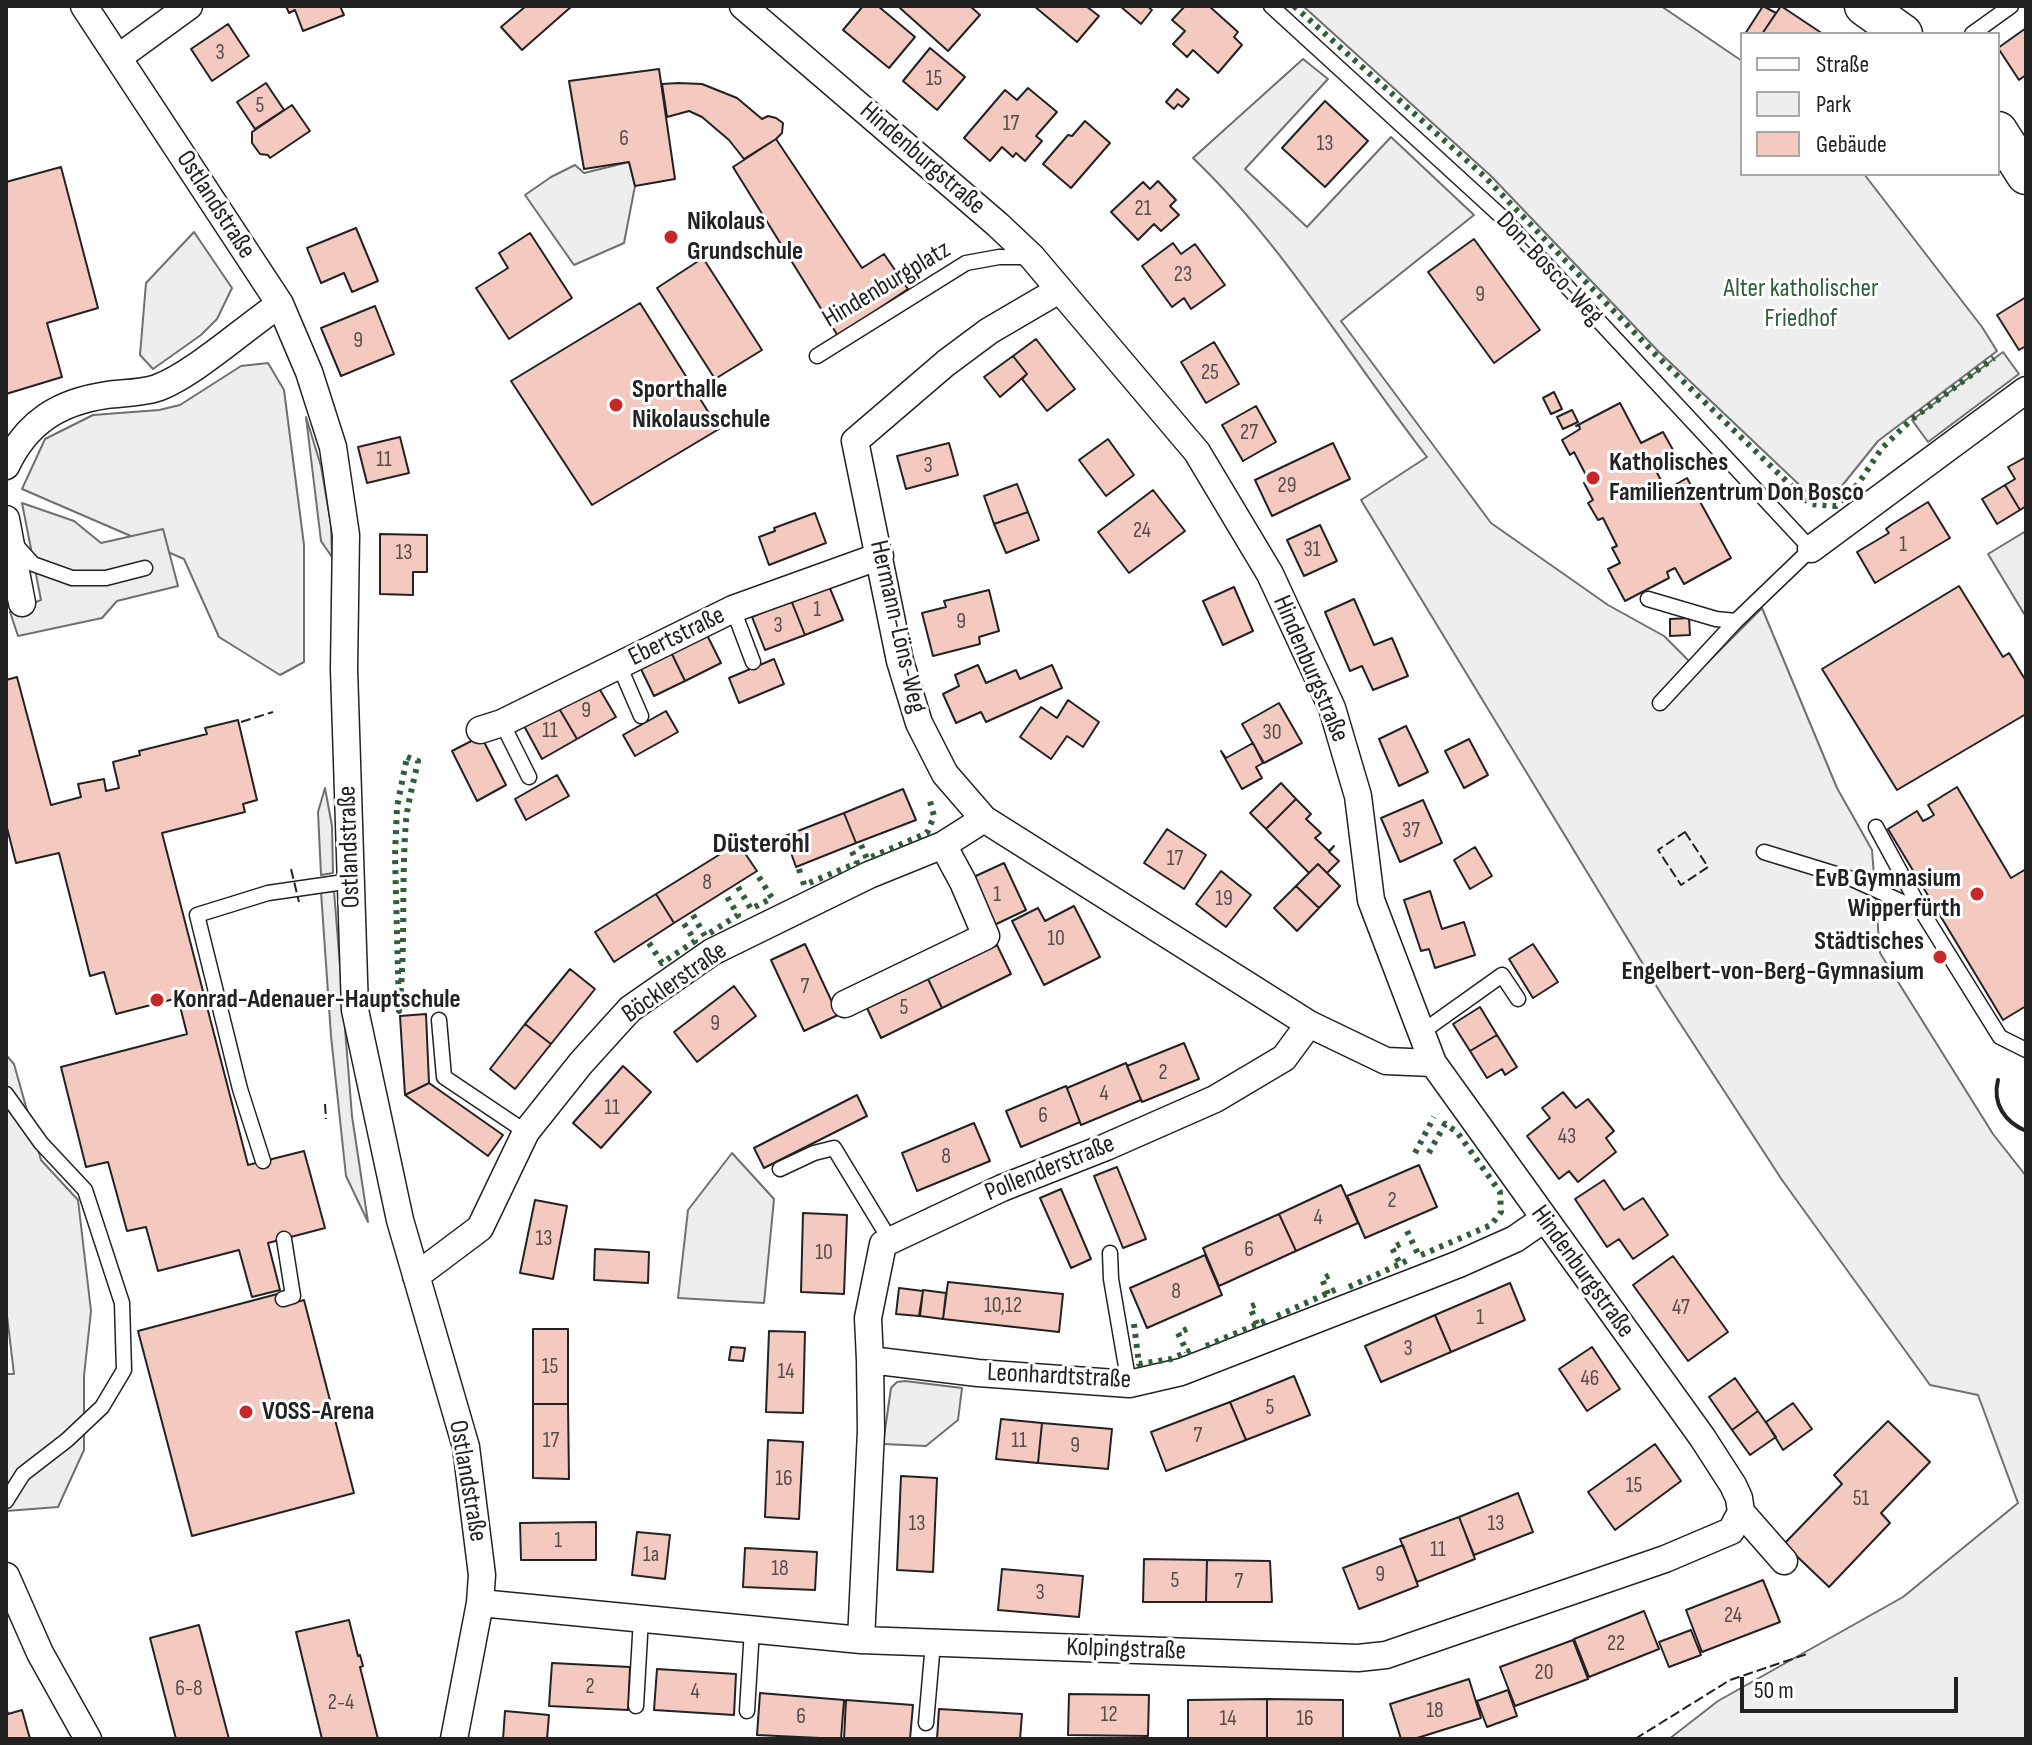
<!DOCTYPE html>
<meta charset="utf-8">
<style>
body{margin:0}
#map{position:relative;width:2032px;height:1745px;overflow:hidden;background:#fff;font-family:"Sofia Sans Condensed",sans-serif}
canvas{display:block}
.frame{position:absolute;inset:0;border:8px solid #222;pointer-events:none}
.legend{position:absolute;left:1740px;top:32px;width:260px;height:144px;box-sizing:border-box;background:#fff;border:2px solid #a7a7a7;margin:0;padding:10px 14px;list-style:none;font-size:24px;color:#222}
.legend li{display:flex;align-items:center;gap:16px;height:40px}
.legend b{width:40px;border:2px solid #a7a7a7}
.scale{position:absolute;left:1740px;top:1677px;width:218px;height:36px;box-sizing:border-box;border:4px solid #222;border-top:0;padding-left:10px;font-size:24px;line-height:28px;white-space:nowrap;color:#222;-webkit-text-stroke:6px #fff;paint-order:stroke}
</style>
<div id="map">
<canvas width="2032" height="1745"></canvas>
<div class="frame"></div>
<ul class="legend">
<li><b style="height:10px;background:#fff"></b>Straße</li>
<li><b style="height:22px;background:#eee"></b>Park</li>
<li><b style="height:22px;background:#f3c9c0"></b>Gebäude</li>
</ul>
<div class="scale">50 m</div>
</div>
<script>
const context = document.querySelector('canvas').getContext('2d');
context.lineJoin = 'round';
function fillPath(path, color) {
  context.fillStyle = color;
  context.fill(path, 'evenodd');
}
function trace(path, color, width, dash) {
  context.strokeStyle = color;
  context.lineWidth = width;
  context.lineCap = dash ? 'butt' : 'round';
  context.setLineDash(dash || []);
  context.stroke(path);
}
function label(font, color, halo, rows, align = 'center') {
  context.font = font + ' "Sofia Sans Condensed",sans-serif';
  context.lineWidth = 6;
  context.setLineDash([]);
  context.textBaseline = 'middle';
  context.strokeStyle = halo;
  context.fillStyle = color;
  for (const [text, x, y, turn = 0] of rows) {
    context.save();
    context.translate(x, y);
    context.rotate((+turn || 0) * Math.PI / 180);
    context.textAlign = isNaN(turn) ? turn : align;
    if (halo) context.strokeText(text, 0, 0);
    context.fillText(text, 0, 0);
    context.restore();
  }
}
const green = new Path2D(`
 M1303,6H1661L1742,61V174H1864L1982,327L1997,351L1878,441L1833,497L1809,494L1658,351L1491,176Z
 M1303,59L1328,79L1245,169L1307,227L1391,137L1474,215L1341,321L1491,523L1608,605L1664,636L1699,671L1762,608L1837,788L1872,850L1880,953L1993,1134L2026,1176V1739H1669L1718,1701L1903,1597L2018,1503L1978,1395L1930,1385L1782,1180L1663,997L1361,500L1427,457C1349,357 1285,246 1193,158Z
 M629,162L635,186L624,243L574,265L525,195L551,177L575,165L584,173Z
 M194,232L232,288L217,319L201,335L153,369L140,355L146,283Z
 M268,363L284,390L304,545V662L280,675L219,637L184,559L22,489L45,439L93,415L159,410L180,405L241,366Z
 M6,1055L14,1064L41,1160L78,1200L91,1311L84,1376V1450L58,1507L6,1511V1374H14L6,1307Z
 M905,1381L962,1388L958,1420L926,1446L883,1444L891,1388L897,1382Z`);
const parking = new Path2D(`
 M2003,352L2019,374L1928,442L1912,420Z
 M306,417L321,466L331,525L332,557L321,541Z
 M22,503L74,521L101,543L163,529L178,586L117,601L102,618L18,636L10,612L41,600Z
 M2026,531V617L1988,554Z
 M325,788L332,826L333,873L321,875L318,812Z
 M334,891L352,1116L368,1222L346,1176L331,1036L321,892Z
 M732,1153L774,1199L764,1303L678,1298L688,1210Z`);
const building = new Path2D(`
 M286,6H340L344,15L303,31L295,10L289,13Z
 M526,6H572L522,50L501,27Z
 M863,6H878L915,37L889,68L843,30Z
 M902,6H970L980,15L948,51L900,8Z
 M1034,6H1086L1099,16L1077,42Z
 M1120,6H1147L1152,10L1141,24Z
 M1185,6H1209L1238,32L1234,37L1242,45L1218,73L1193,50L1187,57L1173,44L1185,31L1172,20Z
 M1763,6L1776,13L1762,34H1745Z
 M1781,6L1823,34H1762Z
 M228,24L249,56L212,81L191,49Z
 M2026,28V75L2019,80L1998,48Z
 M930,48L965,77L937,110L903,81Z
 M659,69L675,179L635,186L629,162L584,169L569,81Z
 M266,83L284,110L255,129L237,102Z
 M678,83L702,84L737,98L762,119L768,116L776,118L783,123L782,133L776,139L744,159L729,140L702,117L689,111L667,117L662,84Z
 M1028,88L1057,112L1036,136L1042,141L1025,161L1016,153L1013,157L1002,147L990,161L964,138L1005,90L1017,100Z
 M1177,89L1189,99L1182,107L1178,104L1174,109L1166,102Z
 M1325,101L1368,141L1325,187L1282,148Z
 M292,105L310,131L270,158L268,155L260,154L252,143V132Z
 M1085,121L1110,143L1071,188L1043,164L1068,135L1072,136Z
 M776,139L862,268L884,254L908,289L838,336L733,167Z
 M61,167L98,308L47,323L62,377L6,394V182Z
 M1158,181L1176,200L1170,206L1179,215L1161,231L1154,224L1138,240L1111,212L1143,182L1150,189Z
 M356,228L378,281L352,292L344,273L321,283L307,248Z
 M530,233L572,298L509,339L476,288L508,268L499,253Z
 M1474,239L1540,330L1494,363L1428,272Z
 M1173,243L1181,254L1195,244L1225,285L1191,309L1184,298L1172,307L1142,266Z
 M703,258L762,350L715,379L657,288Z
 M2026,297V346L2019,350L1997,315Z
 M640,303L719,429L592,505L511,381Z
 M375,306L394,354L341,376L321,328Z
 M1036,339L1075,389L1047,411L1022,379L1027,374L1013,356Z
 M1214,342L1239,384L1206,403L1181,362Z
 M1013,356L1027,374L1000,397L984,377Z
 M1554,392L1562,409L1551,414L1543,398Z
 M1620,403L1641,443L1663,432L1677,457L1655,469L1663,484L1666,490L1687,478L1731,558L1684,584L1675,568L1667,572L1669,578L1625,601L1608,569L1620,563L1612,548L1617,546L1603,518L1598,520L1588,503L1593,500L1584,483L1589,481L1574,452L1570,455L1562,440L1580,429L1579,425L1576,426Z
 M1256,406L1276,442L1243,461L1222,425Z
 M1572,410L1578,422L1563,429L1557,417Z
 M400,437L409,473L367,483L358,447Z
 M1108,439L1134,475L1106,496L1079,460Z
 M949,443L958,475L906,489L897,456Z
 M1333,443L1350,479L1272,516L1255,480Z
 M2026,457V506L2020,510L2005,485L2015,479L2008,467Z
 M1017,484L1028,512L994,524L984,496Z
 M2005,485L2020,510L1997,524L1982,499Z
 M1153,490L1185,531L1129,573L1098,532Z
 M1928,502L1950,538L1875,583L1857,552L1889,533L1886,529L1891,525Z
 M1028,512L1039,540L1006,553L994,524Z
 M815,513L826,543L769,565L759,537L775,531L774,528Z
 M1320,525L1337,561L1304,576L1287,540Z
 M380,534L427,535V572H413V595L380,594Z
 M829,586L843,620L805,635L791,600Z
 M1959,586L2003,657L2009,653L2026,681V714L1897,790L1822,669Z
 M1234,587L1253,631L1223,645L1203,601Z
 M989,590L999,631L979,637L980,644L933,656L922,613L946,607L944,601Z
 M1354,599L1374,645L1392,638L1408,676L1373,690L1362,666L1350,671L1325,612Z
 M791,600L805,635L765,650L752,617Z
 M1689,618L1690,635L1670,636V619Z
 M705,631L721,663L685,681L670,650Z
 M670,650L685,681L654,696L639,665Z
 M774,659L784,684L739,703L729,678Z
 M978,665L986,683L1016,670L1020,679L1052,665L1062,688L986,722L981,712L956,723L943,694L959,686L955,675Z
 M17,677L51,805L81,797L78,784L104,779L106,791L119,788L113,762L140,755L139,751L207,734L205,728L238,720L257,800L243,804L245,812L162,833L248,1165L304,1151L325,1228L268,1243L280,1290L252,1297L239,1250L158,1271L146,1227L127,1231L108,1162L86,1167L61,1067L187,1034L178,998L116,1014L104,972L90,976L59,853L16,863L6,824V680Z
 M596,683L616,717L577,739L557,705Z
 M1068,700L1099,722L1083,747L1067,736L1051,759L1020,737L1041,707L1057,718Z
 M1279,703L1302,743L1264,763L1242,724Z
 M557,705L577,739L542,759L523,724Z
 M666,711L678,732L635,756L623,735Z
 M1406,726L1428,772L1399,786L1379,739Z
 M481,736L506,785L477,801L452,751Z
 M1469,739L1488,775L1464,788L1445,751Z
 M1253,743L1263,763L1256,767L1262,778L1242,789L1221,751L1226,758Z
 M557,775L569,796L526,820L515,799Z
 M1281,783L1296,799L1266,829L1250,813Z
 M1957,787L2011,878L2026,869V1006L2003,1020L1888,829L1917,811L1923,821L1929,818L1934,815L1928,805Z
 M903,789L916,820L856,843L844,813Z
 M1296,799L1311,814L1306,819L1321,833L1315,838L1329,851L1334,846L1329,852L1339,861L1327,873L1318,864L1309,873L1266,829Z
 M1423,800L1442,843L1400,862L1381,818Z
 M844,813L856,843L796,867L785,836Z
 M1167,829L1206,855L1184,889L1144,863Z
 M738,843L757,871L674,923L656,894Z
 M1475,847L1492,876L1470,889L1454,860Z
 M1004,863L1026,910L990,927L967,880Z
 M1318,864L1340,886L1319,908L1296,886Z
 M1221,871L1251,895L1226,927L1196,904Z
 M1296,886L1319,908L1297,931L1274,908Z
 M1430,891L1442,929L1464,922L1475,955L1435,968L1429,949L1421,951L1404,900Z
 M656,894L674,923L614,962L595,932Z
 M1074,906L1100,957L1044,985L1012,921L1038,908L1045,921Z
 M805,944L838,1015L804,1031L771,960Z
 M1533,944L1558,982L1533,998L1509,959Z
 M997,945L1011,974L942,1008L928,979Z
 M570,969L595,989L551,1044L525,1024Z
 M928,979L942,1008L881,1038L867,1008Z
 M734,986L756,1016L697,1062L674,1032Z
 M1480,1007L1497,1035L1470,1051L1453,1024Z
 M426,1014L429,1083L405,1095L400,1016Z
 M525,1024L551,1044L515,1089L490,1069Z
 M1497,1035L1517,1067L1505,1075L1502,1069L1487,1078L1470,1051Z
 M1184,1043L1199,1079L1142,1102L1127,1066Z
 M1126,1063L1141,1100L1081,1125L1067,1088Z
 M623,1066L651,1092L601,1148L573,1123Z
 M429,1083L503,1135L488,1156L405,1095Z
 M1066,1086L1080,1122L1021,1147L1006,1111Z
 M1563,1092L1576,1108L1588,1099L1614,1131L1606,1138L1616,1152L1578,1182L1569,1171L1559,1179L1527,1136L1550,1118L1542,1108Z
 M857,1095L867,1116L764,1168L754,1148Z
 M974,1123L990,1161L917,1191L902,1153Z
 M1419,1165L1437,1207L1365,1238L1347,1196Z
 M1117,1167L1146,1239L1123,1248L1094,1176Z
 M1604,1180L1624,1210L1643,1198L1668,1235L1633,1259L1619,1239L1607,1247L1575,1199Z
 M1341,1185L1358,1223L1296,1251L1279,1214Z
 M1061,1189L1091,1259L1071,1268L1040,1198Z
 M535,1200L567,1206L553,1279L520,1273Z
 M803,1213L847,1215L844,1294L801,1292Z
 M1279,1214L1296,1251L1219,1286L1203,1248Z
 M595,1249L649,1252L648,1283L594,1280Z
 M1205,1255L1222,1295L1147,1328L1130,1288Z
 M1673,1256L1728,1332L1688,1361L1633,1285Z
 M948,1282L1063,1294L1059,1332L943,1319Z
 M1510,1283L1525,1320L1451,1352L1435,1315Z
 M899,1288L923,1291L919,1316L896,1314Z
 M923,1290L946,1293L943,1319L920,1316Z
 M281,1293L285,1305L304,1300L354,1493L192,1536L138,1331Z
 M1435,1315L1451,1352L1381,1382L1365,1346Z
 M533,1329H568V1404H533Z
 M769,1331L805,1332L803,1413L766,1412Z
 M731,1347L745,1348L743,1361L729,1360Z
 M1592,1347L1620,1389L1587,1411L1559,1369Z
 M1294,1376L1310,1415L1246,1440L1230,1402Z
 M1735,1378L1758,1411L1732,1430L1709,1397Z
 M1230,1402L1246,1440L1166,1471L1151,1432Z
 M1793,1403L1812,1429L1783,1450L1766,1422Z
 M533,1404H568L569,1479L533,1478Z
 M1758,1411L1776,1437L1750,1455L1732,1430Z
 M1001,1419L1042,1423L1038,1463L996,1459Z
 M1888,1421L1930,1462L1881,1513L1890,1523L1829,1587L1784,1544L1842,1484L1834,1475Z
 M1042,1423L1112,1429L1108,1469L1038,1463Z
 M768,1440L803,1442L799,1519L765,1517Z
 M1655,1444L1681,1481L1615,1530L1588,1492Z
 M901,1476L937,1478L933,1572L897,1570Z
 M1518,1493L1533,1532L1474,1555L1459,1517Z
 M1459,1517L1475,1559L1417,1582L1400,1539Z
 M596,1522V1560H521L520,1523Z
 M637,1532L670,1535L665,1579L632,1575Z
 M1403,1545L1418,1586L1359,1609L1343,1568Z
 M745,1548L817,1552L815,1590L743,1587Z
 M1144,1559L1207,1560L1206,1602H1143Z
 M1207,1560L1270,1561L1272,1602H1206Z
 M1002,1569L1083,1576L1079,1617L998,1610Z
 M1763,1580L1780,1622L1702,1652L1686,1610Z
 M1644,1611L1659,1649L1589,1677L1574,1639Z
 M349,1620L358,1656L360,1655L363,1666L360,1667L378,1739H322L296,1632Z
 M199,1625L229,1739H176L150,1638Z
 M1691,1630L1701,1655L1669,1667L1659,1642Z
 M1573,1640L1588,1679L1515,1706L1500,1667Z
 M552,1663L630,1667L628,1710L549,1706Z
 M657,1669L736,1674L734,1715L654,1710Z
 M1469,1679L1481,1718L1414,1739H1401L1390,1704Z
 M1508,1690L1517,1716L1487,1727L1477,1701Z
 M760,1693L844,1700L841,1739L757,1735Z
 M1069,1694L1149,1695L1148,1736L1068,1735Z
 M1267,1699L1343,1700V1739L1267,1738Z
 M1267,1699V1738L1188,1739V1700Z
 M846,1700L913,1705L910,1739H844Z
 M6,1707L8,1714L22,1710L30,1739H6Z
 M939,1709L1022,1714L1020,1739H937Z
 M505,1711L549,1715L547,1739H503Z`);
const service = new Path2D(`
 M1271,6L1503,218L1811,549L1736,621L1660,703
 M1972,34L2011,6
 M817,356L966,263L999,257H1031
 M14,543L33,564L72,578H106L145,568
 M1648,599L1716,619L1736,621
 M733,609L753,662
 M619,665L641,716
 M502,723L529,777
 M1876,827L1921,910L2000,1037L2026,1050
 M1764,852L1852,879L1920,910
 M439,1020L444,1077L526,1132
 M1422,1032L1502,975L1518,999
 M6,1094L41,1143L85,1190L122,1303L124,1370L102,1407L67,1440L23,1474L6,1501
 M263,1161L240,1089L197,915L268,893L351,881
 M780,1169L814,1153L834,1148L890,1240
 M1110,1253L1111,1279L1129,1384
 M283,1299L293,1296L284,1239
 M636,1706L641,1618
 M747,1711L752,1629
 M926,1723L933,1643`);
const minor = new Path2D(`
 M84,6L280,304L309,372L333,447L346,535L344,669L355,1010L400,1220L466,1447L482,1575L480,1603L454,1739
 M743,6L997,224L1032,257L1197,452L1270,574L1332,708L1358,796L1371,900L1433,1063L1702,1437L1733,1485L1739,1498L1741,1512L1784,1561
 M119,57L189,6
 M1059,290L989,331L946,363L855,441L900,661L919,723L945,774L984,819L1309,1024L1386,1061L1433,1063
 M6,466C27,422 59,402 107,395C123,393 142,393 157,388C193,375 246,327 280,304
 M6,519L22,603
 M1811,549L2026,390
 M480,730L502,723L733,609L880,556
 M845,1004L986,936L963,882L943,845
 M416,1276L480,1228L526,1132L581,1063L630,1009L712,952L869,875L943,845L984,819
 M870,1360L868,1318L883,1244L1002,1188L1106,1147L1215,1099L1284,1058L1309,1024
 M6,1576L40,1653L88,1739
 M480,1603L861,1640L1358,1658L1386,1655L1665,1559L1731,1531L1741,1512
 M861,1640L871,1431L870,1360L978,1373L1129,1384L1181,1372L1459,1264L1515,1239L1544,1219`);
const secondary = new Path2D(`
 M1864,6L1903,34
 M1998,131L2026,175`);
const hedge = new Path2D(`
 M1294,6L1484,176L1655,354L1810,504L1836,506L1858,484L1882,448L1911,420L1994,358
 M407,757L418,761C414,781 408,801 406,821C401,885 406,948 399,1011L395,856L397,807Z
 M861,845L867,859L927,833L934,816L930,801
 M799,869L801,877
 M803,881L804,885L857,863L851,849
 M738,887L751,909L772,898L757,874
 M693,915L705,936L738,915L726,895
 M649,943L662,963L695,941L683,922
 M1415,1153L1434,1117
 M1407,1231L1419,1256L1491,1225L1501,1212L1500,1192L1457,1132L1445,1124L1426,1158
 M1400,1244L1392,1248L1400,1264L1408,1260
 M1349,1287L1400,1264
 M1328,1294L1322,1279L1330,1275
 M1277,1316L1337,1289
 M1134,1324L1139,1364L1171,1359L1194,1349
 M1257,1324L1250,1307L1259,1303
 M1187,1329L1178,1333L1187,1352
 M1206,1346L1267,1320`);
const fence = new Path2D(`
 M241,722L273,712
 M1685,832L1708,867L1681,885L1658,850Z
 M291,869L299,902
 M325,1104L326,1119
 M1635,1739L1730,1680L1807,1654`);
const wall = new Path2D(`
 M1998,1080C1992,1104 2005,1122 2026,1131`);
const markers = [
 [671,237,8,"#c62828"],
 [616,405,8,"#c62828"],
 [1593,478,8,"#c62828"],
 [1977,894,8,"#c62828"],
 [1940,957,8,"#c62828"],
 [157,1000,8,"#c62828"],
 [246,1412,8,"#c62828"]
];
const numberNames = [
 ["3",220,53],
 ["15",934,79],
 ["5",260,106],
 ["17",1011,124],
 ["6",624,139],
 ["13",1325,144],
 ["21",1143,209],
 ["23",1183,275],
 ["9",1480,295],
 ["9",358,341],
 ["25",1210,373],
 ["27",1249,433],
 ["11",384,460],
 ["3",928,466],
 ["29",1287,486],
 ["24",1142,531],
 ["1",1903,545],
 ["31",1312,550],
 ["13",404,553],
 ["1",817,610],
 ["9",961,622],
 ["3",778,626],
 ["9",586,711],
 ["11",550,731],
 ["30",1272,733],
 ["37",1411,831],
 ["17",1175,859],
 ["8",707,883],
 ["1",997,895],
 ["19",1224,899],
 ["10",1056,939],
 ["7",805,987],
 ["5",904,1008],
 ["9",715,1024],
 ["2",1163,1073],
 ["4",1104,1094],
 ["11",612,1108],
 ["6",1043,1116],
 ["43",1567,1137],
 ["8",946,1157],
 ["2",1392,1201],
 ["4",1318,1218],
 ["13",544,1239],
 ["6",1249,1250],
 ["10",824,1253],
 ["8",1176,1292],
 ["10,12",1003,1306],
 ["47",1681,1308],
 ["1",1480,1318],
 ["3",1408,1349],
 ["15",550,1367],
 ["14",786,1372],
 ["46",1590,1379],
 ["5",1270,1408],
 ["7",1198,1436],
 ["17",551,1441],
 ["11",1019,1441],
 ["9",1075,1446],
 ["16",784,1479],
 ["15",1634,1486],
 ["51",1861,1499],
 ["13",917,1524],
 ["13",1496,1524],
 ["1",558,1541],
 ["11",1438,1550],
 ["1a",651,1555],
 ["18",780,1569],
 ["9",1380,1575],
 ["5",1175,1581],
 ["7",1239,1582],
 ["3",1040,1593],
 ["24",1733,1616],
 ["22",1616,1644],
 ["20",1544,1673],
 ["2",590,1687],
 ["6-8",189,1689],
 ["4",695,1692],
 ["2-4",341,1703],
 ["18",1435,1711],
 ["12",1109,1715],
 ["6",801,1717],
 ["14",1228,1719],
 ["16",1305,1719]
];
const streetNames = [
 ["Hindenburgstraße",922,159,41],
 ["Ostlandstraße",215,205,57],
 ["Don-Bosco-Weg",1549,269,47],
 ["Hindenburgplatz",887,285,-31],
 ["Hermann-Löns-Weg",897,627,77],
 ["Ebertstraße",677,637,-26],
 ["Hindenburgstraße",1310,669,67],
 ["Ostlandstraße",350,847,-92],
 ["Böcklerstraße",675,983,-35],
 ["Pollenderstraße",1050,1169,-22],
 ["Hindenburgstraße",1582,1272,54],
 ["Leonhardtstraße",1059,1377,3],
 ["Ostlandstraße",467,1481,80],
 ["Kolpingstraße",1126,1650,2]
];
const poiNames = [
 ["Nikolaus",687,222],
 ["Grundschule",687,252],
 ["Sporthalle",632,390],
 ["Nikolausschule",632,420],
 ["Katholisches",1609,463],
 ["Familienzentrum Don Bosco",1609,493],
 ["EvB Gymnasium",1961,879,"right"],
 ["Wipperfürth",1961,909,"right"],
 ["Städtisches",1924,942,"right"],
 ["Engelbert-von-Berg-Gymnasium",1924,972,"right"],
 ["Konrad-Adenauer-Hauptschule",173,1000],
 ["VOSS-Arena",262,1412]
];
const parkNames = [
 ["Alter katholischer",1801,289],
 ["Friedhof",1801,319]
];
const neighbourhoodNames = [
 ["Düsterohl",761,845]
];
fillPath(green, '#eee');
trace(green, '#6f6f6f', 2);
fillPath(parking, '#ededed');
trace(parking, '#6f6f6f', 2);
fillPath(building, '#f3c9c0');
trace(building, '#222', 2);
trace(service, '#222', 17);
trace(minor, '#222', 29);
trace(secondary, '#222', 41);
trace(service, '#fff', 14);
trace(minor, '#fff', 26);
trace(secondary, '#fff', 38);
trace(hedge, '#2f5e38', 6, [4, 6]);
trace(fence, '#222', 2, [10, 4]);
trace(wall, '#222', 4);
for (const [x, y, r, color] of markers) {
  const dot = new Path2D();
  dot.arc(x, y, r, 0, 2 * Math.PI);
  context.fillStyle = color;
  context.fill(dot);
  trace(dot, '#fff', 3);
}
label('22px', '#564c4a', null, numberNames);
label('26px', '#222', '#fff', streetNames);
label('bold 26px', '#222', '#fff', poiNames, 'left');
label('26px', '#2f5e38', '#fff', parkNames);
label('bold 28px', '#222', '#fff', neighbourhoodNames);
</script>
